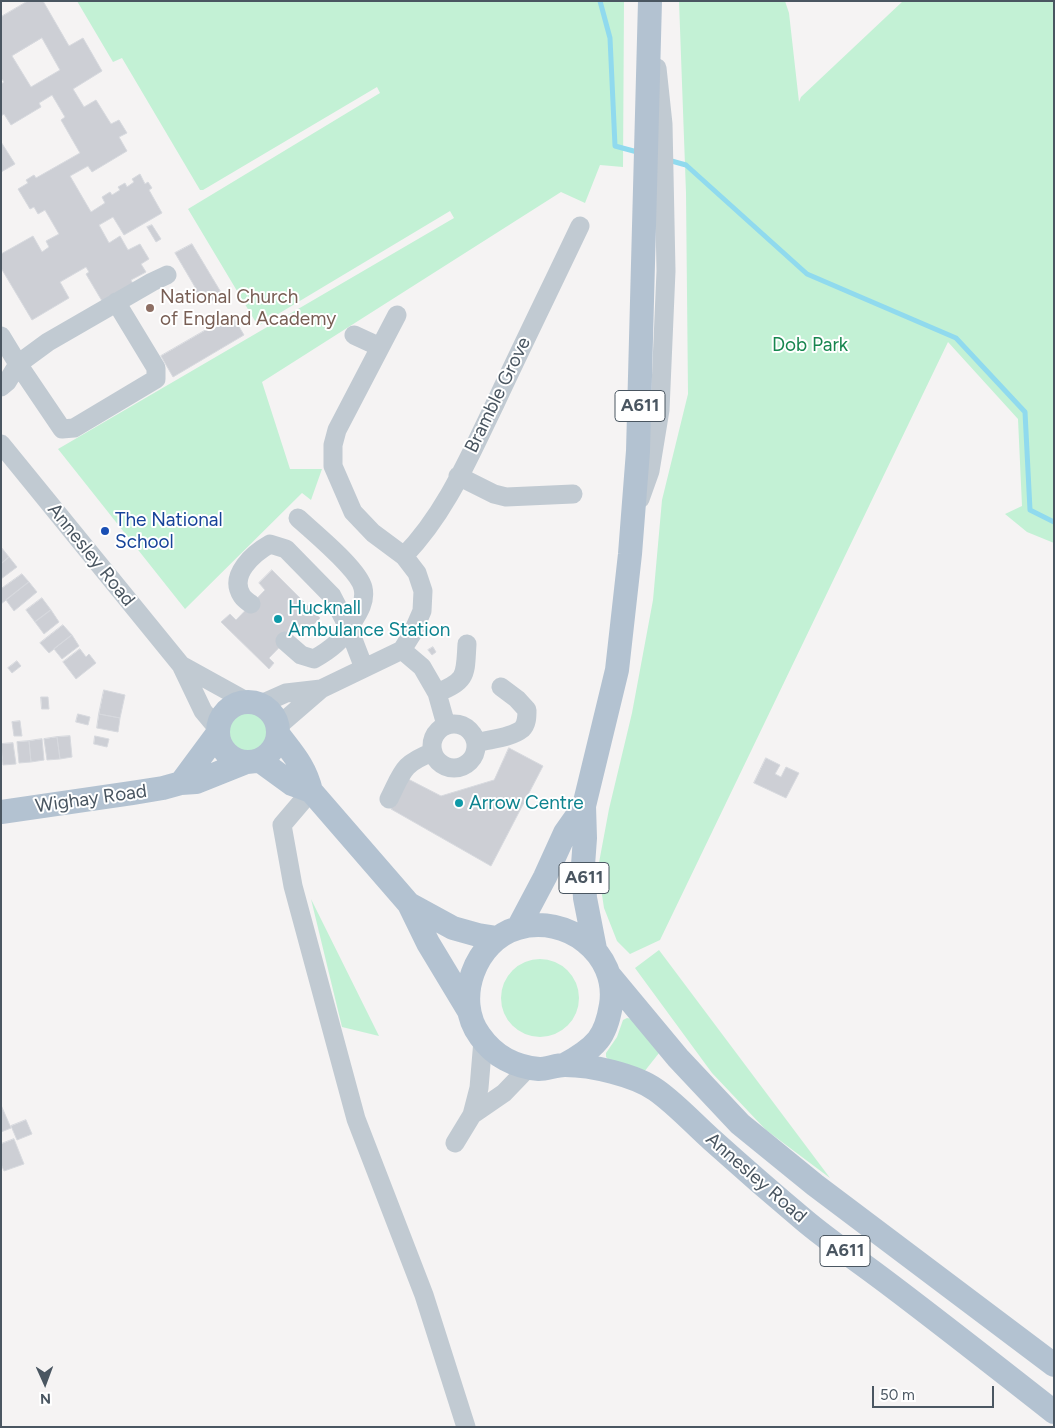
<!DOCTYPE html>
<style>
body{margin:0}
#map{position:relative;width:1055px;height:1428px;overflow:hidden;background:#f5f3f3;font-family:Figtree,sans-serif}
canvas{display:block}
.frame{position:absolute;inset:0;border:2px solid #4a5661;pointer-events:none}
.north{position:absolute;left:20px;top:1358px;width:50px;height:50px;-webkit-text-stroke:4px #fff;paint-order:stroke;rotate:178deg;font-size:14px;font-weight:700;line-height:20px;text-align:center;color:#4a5661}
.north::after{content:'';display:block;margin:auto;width:18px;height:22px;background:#4a5661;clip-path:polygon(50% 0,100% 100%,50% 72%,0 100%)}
.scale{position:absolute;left:872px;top:1386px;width:122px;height:22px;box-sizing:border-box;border:2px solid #4a5661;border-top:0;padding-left:6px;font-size:15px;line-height:18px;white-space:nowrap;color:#4a5661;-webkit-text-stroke:4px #fff;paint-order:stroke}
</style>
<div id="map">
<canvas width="1055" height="1428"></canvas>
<div class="frame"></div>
<div class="north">N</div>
<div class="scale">50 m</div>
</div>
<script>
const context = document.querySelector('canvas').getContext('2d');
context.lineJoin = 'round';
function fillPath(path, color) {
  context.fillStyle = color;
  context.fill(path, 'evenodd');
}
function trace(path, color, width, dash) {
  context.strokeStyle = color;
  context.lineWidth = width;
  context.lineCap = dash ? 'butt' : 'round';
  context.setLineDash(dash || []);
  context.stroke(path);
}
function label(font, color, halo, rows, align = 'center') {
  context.font = font + ' Figtree,sans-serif';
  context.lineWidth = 4;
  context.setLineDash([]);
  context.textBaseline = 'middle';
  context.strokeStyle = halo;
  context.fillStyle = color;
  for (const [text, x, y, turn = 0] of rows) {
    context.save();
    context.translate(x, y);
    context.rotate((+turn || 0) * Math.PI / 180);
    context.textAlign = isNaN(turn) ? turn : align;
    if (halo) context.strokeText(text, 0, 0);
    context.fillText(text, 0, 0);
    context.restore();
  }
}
const green = new Path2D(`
 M77,1H624L623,167L600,165L585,203L561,192L262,382L290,469H322L311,500L302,493L185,609L58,449L454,218L450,211L258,326L188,209L380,93L377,87L203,190H200L122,58L113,62Z
 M679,1H785L789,13L799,102L801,97L903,1H1054V543L1027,532L1005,514L1022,506L1018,419L948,342L660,940L630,954L617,941L604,908L598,868L609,809L632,713L653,600L662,500L688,394L686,193Z
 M228 733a21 21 0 1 1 42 0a21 21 0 1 1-42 0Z
 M311,899L379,1036L342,1027Z
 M659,950L830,1178L766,1130L712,1073L635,968Z
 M501 998a39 39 0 1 1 78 0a39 39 0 1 1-78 0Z
 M627,1018L632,1019L659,1053L644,1072L609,1060L606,1057V1053L617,1037L623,1020Z`);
const stream = new Path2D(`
 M600,1L610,38L615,146L641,153
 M668,160L686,165L807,274L956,338L1025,412L1030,510L1054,522`);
const building = new Path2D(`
 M28,1H43L69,46L83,38L102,71L73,89L84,107L96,100L111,124L119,120L127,133L119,137L127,151L92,172L88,166L70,176L91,212L105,203L102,197L110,192L112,195L120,190L118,187L125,183L127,187L134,182L132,179L140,174L145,184L148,182L152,188L149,190L162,213L124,235L113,217L99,225L109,243L120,236L128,250L140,244L149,259L141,264L146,272L131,280L133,284L102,301L86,274L89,272L86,267L60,282L69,298L32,320L1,268V254L33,236L42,252L49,247L46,241L59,234L45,210L38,214L34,207L30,209L18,189L28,183L26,180L34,175L36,178L80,153L61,120L65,117L52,95L39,103L41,107L11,125L4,114L1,116V84L4,82L1,78V17ZM42,38L60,70L31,87L12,56Z
 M1,142L15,164L1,172Z
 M152,225L161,239L156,242L147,227Z
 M192,244L222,294L206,304L199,292L194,295L191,289L195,287L175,253Z
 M232,315L244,335L173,377L161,356Z
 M1,547L9,557L1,564Z
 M9,557L17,567L1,579V564Z
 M272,570L320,618L308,630L302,624L269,658L274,663L269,669L221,622L230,614L236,620L265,590L259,583Z
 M22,574L29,582L1,604V589Z
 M29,582L37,592L14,611L6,600Z
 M42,598L51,610L35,622L26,610Z
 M51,610L59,622L44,634L35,622Z
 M63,625L72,635L49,653L40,643Z
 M72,635L79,646L62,659L54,649Z
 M433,647L436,652L432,655L428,650Z
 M80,649L86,657L89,654L96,663L76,679L63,662Z
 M17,661L21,666L12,673L8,668Z
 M104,690L125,695L120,718L99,714Z
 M41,697H48L49,709H42Z
 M78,714L90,717L88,725L76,722Z
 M99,714L120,718L118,732L97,728Z
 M20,721L22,736H14L12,722Z
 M70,736L72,757L60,759L57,737Z
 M95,736L109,739L107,747L94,744Z
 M57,737L60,759L47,760L44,739Z
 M42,739L44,760L31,762L29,741Z
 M29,741L31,762L19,763L17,742Z
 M13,743L16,764L3,765L1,744Z
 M509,748L543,766L491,866L391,809L408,779L441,796L494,780Z
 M766,758L780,765L775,774L781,777L786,767L799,773L786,798L754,783Z
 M1,1105L11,1128L1,1132Z
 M26,1120L32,1134L17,1140L11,1126Z
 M14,1139L24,1164L4,1171L1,1164V1144Z`);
const minor = new Path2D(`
 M354,335L380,347
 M1,336L18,364L48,342L152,282L167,275
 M1,387L7,382L18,364L62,429L74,428L156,379V368L116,302
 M1,444L181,665L203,711L218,729
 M458,476L494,494L506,497L573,494
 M640,499L650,471L660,410L666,271L663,124L657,68
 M404,556C446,513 469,457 495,404C523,344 552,285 580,226
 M251,604C248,602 244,599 242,596C228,575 254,553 270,544L286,549L332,596L349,629L364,668
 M285,641L301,655L314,659C330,650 343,640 352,623C359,612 366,601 363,588C359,569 313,532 298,518
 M402,650L422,667L437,693L446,725
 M181,665L248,702
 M437,693C468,680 465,675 467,644
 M259,705L286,693L321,689
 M432 746a22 22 0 1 1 44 0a22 22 0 1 1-44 0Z
 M277,727L321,689L402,650L412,634L422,611L423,591L417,573L404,556L373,533L353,512L333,466V445L337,430L397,315
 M476,743C490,739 511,738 522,729C527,724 527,717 527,710L517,699L501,687
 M311,791L282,825L293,886L356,1119L424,1295L466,1427
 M389,799C403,771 402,764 433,752
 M472,1115L504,1093L529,1067
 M455,1143L472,1115L479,1088L483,1040`);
const major = new Path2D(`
 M218 732a30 30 0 1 1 60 0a30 30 0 1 1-60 0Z
 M278,734C293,754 305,766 311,791
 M259,760L292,784L311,791L409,904L428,943L469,1011
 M181,783L218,733
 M1,812L132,793L163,788L181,783L196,782L246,762
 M409,904L453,928L478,935L497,938
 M518,928L545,877L565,833L584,806
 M595,949L585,898L583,865L585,838L584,806L617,670L630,554L638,451L650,1
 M609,975L678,1058L740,1124L815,1185L1054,1365
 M564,1065C577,1058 589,1051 598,1040C606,1030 609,1017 611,1005C619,953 566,914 518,928C475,940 453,1000 480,1036C494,1056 515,1067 539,1069C547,1069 556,1065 565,1065C591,1065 635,1075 656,1090C676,1104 694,1124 712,1140C742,1167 773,1194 804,1220C830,1242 859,1261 885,1281C942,1324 998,1368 1054,1412`);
const markers = [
 [150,308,5,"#8d6e63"],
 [105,531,5,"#1a4fb4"],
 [278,619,5,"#0f9aa8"],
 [459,803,5,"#0f9aa8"]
];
const shields = [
 [640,406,50],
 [584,878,50],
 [845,1251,50]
];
const shieldNames = [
 ["A611",640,406],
 ["A611",584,878],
 ["A611",845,1251]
];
const educationNames = [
 ["National Church",160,297],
 ["of England Academy",160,319]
];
const parkNames = [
 ["Dob Park",810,345]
];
const streetNames = [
 ["Bramble Grove",498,395,-64],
 ["Annesley Road",91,555,51],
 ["Wighay Road",91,799,-8],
 ["Annesley Road",756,1178,41]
];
const transitNames = [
 ["The National",115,520],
 ["School",115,542]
];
const cultureNames = [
 ["Hucknall",288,608],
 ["Ambulance Station",288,630],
 ["Arrow Centre",469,803]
];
fillPath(green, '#c3f1d5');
trace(stream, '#90daee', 5);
fillPath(building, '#cdcfd5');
trace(building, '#d7d9de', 1);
trace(minor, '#c1cad2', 19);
trace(major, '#b3c2d1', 24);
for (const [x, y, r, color] of markers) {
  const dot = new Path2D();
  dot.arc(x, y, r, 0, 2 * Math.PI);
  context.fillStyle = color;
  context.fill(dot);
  trace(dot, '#fff', 2);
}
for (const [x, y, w] of shields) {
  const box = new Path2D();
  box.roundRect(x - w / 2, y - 15.5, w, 31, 4);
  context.fillStyle = '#fff';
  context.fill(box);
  trace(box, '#4a5661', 1);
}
label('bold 18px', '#4a5661', null, shieldNames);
label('19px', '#785e54', '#fff', educationNames, 'left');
label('19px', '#17864f', '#fff', parkNames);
label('19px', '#4a5661', '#fff', streetNames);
label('19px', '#164399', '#fff', transitNames, 'left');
label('19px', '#0d838f', '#fff', cultureNames, 'left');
</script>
